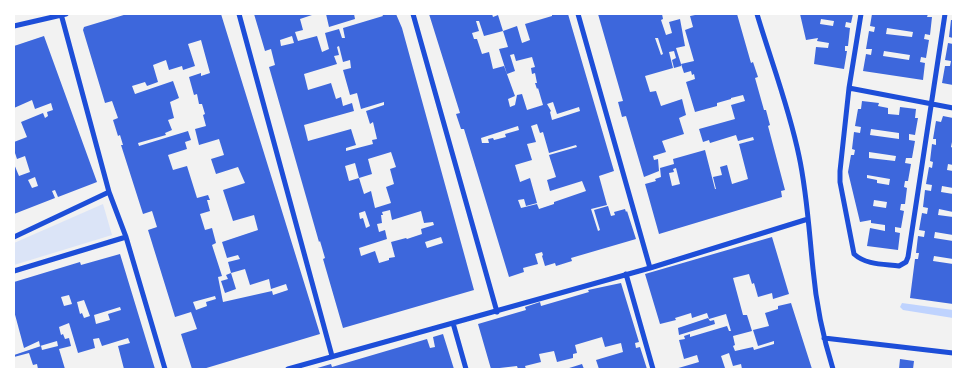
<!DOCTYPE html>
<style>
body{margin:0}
#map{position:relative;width:967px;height:383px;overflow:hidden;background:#f2f2f2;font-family:"Exo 2",sans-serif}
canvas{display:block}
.frame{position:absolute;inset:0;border:15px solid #fff;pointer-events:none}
</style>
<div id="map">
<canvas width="967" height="383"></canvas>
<div class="frame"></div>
</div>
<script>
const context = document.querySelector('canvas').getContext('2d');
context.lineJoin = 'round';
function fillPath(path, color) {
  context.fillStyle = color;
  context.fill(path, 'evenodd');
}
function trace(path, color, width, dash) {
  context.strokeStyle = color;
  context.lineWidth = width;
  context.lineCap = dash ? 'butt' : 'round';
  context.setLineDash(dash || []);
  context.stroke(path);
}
const green = new Path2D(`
 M103,204L112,235L14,265V243Z`);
const water = new Path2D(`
 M902,303L953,310V318L903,310L900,307Z`);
const building = new Path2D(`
 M127,14H221L320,334L203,369H192L181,334L197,329L191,312L175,317L148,230L157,227L152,211L143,214L121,145H123L120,135L118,136L113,120L118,118L112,101L105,103L83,30L84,27ZM201,40L210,73L201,76V73L189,77L194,95L197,94L199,104H202L205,114L203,115L206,126L195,129L199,145L219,139L224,155L211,159L216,174L238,167L245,183L223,190L233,221L254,215L258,230L222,242L227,258L238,255L240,259L228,262L231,273L245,269L250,285L269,279L271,289L286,284L288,290L273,295L272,291L223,302L218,277L222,276L212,245L216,243L212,228L205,230L200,214L210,211L207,200H210L208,195L197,198L187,166L173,170L168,155L187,149L185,142L191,140L188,131L139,146L138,143L166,135L165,133L172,130L168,120L174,118L170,102L179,98L173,81L135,94L132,86L145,82L147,86L158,82L153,65L166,60L169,70L182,66L183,70L195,66L188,44ZM215,296L216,299L206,302L207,306L196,310L193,302Z
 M254,14H315L300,19L303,30L295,32L298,41L317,36L322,52L329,49L325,33L339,29L342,38H345L343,28L383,16L382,14H396L402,28L474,290L343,328L323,259L325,258L320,241L319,242L269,67L275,65L271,49L265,51ZM292,36L294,43L281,46L280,40ZM339,46L343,62L350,60L351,68L343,70L350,95L357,93L361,109L384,102V105L366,111L370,124L373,122L377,139L372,140L373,144L346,151V148L356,145L351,129L308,141L304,125L354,111L352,103L343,106L341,97L336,99L331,83L308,90L304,74L337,64L334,56L339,55L337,47ZM391,152L396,167L390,169L394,184L386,187L391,203L375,208L371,191L364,194L359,178L349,181L345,166L355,163L359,178L372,174L368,159ZM390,210L392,220L421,211L424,223L433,222L434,225L421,229L422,234L407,239L406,238L391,242L395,257L389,258V260L379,263L375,251L361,256L359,248L387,239L385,230L379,232L377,224L382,223L381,215H383L382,212ZM365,211L370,226L366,228L363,218L360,219L359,213ZM441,237L443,243L427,248L425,242Z
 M326,14H354L355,19L329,27Z
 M429,14H492L493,17L498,15L503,31L484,36L479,21H476L479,31L472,33L474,39H477L482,54L489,52L493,69L504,66L515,96L508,99L510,107L515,105L517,95L522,94L527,110L543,105L538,88L537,89L535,83H537L535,73L532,74L531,68L535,67L532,57L516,61L514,54L510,55L515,71L507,74L499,49L508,47L503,31L517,26L522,43L530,40L525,24L552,16V14H568L614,171L599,176L607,205L591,209L598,231L600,230L594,210L608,206L611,216L615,215L614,212L625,209L626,212L627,211L636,239L571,258L572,261L556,266L555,263L545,266L542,256L543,255L542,252L535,254L538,264L523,268L524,272L509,277L464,129H461L456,114L460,113ZM553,102L557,114L579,107L580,111L552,120L550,112L551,111L547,104ZM537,124L540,133L543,132L549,153L576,145L577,147L549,155L556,177L547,180L550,191L582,181L586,191L554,202V204L539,209L537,204L521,208L518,200L524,199L526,206L537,203L530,178L520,182L515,165L532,160L527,144L536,142L531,126ZM518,126L519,130L505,134L506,137L494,140L493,138L488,139L489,143H482L481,138Z
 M598,14H662L663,19L661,20L666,35L672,33L669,22L680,19L685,46L676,48L681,64L694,61L685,30L693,27L690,16L700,14H737L751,63L753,62L758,77L755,78L764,110H766L770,125L768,126L785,190L781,191L782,197L659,234L645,184L656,181L655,179L661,177L660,168L674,164L673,159L705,150L715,189H716L713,177L722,175L720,167L727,165L732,184L748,179L739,144L754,140L753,137L738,141L736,135L710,143L709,140L703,142L699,129L735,119L731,105L745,101L743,95L731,98V99L717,103V106L695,112L686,82L695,79L694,74L692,75L691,71L684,73L681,64V66L674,68L672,60L676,58L674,51L669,52L673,68L645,76L650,92L656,91L661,106L682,99L686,115L679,118L684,134L662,141L666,152L653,156L654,160L658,159L659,171L644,177L626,116L622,117L618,102L623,101ZM655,38H658L663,54L661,55ZM676,168L680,184L672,186L669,173L674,172L673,169Z
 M800,14H853L851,23L846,22L845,27L850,28L848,46H845V51H847L844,69L814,64L816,47L828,48L829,43L817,41L818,38L806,40ZM821,19L834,21L833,26L820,24Z
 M872,14H928L927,17H932L930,35L925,34L924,39L929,40L926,58L921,57L920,62L925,63L923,80L863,71L866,54L871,55L872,49H866L869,31L874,32L875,27L870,26ZM887,28L913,32L912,37L886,34ZM884,51L910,55L909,60L883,56Z
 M951,20H953V38L949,37Z
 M44,36L97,182L58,197L55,190L52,191L55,198L14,214V164L19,176L30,172L25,156L17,159L14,150V142L27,137L21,122L43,113L45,118L48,116L47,112L53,110L51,103L35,109L32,100L14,108V46ZM35,177L38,186L32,188L28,180Z
 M948,43L953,44V85L942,83L945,66H950L951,61L945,60Z
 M862,101L879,103L878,106L888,108V114L899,115L900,107L916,109L915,118H918L915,135L909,134V140L915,141L912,158H906L905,163L911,164L908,181H905L904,187L907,188L905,204H901L900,210L904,211L901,228L895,227V232L900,233L898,250L867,246L870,228L885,231V225L871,223V220L860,222L848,172L851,155H854L855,150L852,149L854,132L860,133L861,127L855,126L858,109H861ZM871,129L899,133V139L870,135ZM869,152L896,156L895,161L869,158ZM867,175L890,179L889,185L877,183V180L867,178ZM874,200L887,202L886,208L873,206Z
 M943,116L953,118V142H952L951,147L953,148V165L948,164L947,170L953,171V188L942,186L941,192L953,194V212L939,209L938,215L953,217V235L935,232L934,238L953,241V259L934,256L933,261L953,264V304L910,298L915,259H918L919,253H916L918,236L924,237L925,231L919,230L922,213L927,214L928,208L923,207L925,190L931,191L932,185L926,184L929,167L932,168L933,162L930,161L932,144L936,145V139H933L936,121L941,122Z
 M772,237L789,294L773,299L772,293L758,297L754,283L752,284L749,274L733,278L743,315H747L752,331L733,336L735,345L733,346L735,351L753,347L754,350L774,344V341L758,346L753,330L769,326L765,313L778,309V306L791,303L812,369H742L741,364L733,366L729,353L721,356L725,368L722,369H675L699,362L697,355L684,359L679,340L685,339L684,336L690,334V337L727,326L729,331H731L726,314L709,319L707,313L692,318L691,313L675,318L676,320L660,324L645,274Z
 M120,254L155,369H124L118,346L130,343L128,338L102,346L99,338L93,339L95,348L78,353L69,323L59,327L61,335L63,334L65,339L69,338L71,346L59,349L65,369H38L37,364L33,365L29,353L14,357V355L41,346L42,350L58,346L57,341L40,346L39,341L24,348L14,311V282L80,262L81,265ZM69,295L72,304L64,306L61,297ZM84,300L90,316L84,318L82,313L80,314L77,302ZM120,307L121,310L108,314L110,320L96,324L94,315Z
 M231,273L236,289L225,293L221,281L228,279L226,275Z
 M621,283L639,342L635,343L636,348L640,347L647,369H599L596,360L623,352L621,343L605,347L602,337L575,345L577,353L573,354V358L557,362L554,351L539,354L541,362L525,366L526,369H518L517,366L491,369L478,324L526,310L525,307L540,302L541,306L589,292L588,290Z
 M708,318L710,321L714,320L715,324L679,335L678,328Z
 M443,334L454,369H314L331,364L332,367L427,339L430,348L435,347L433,337Z
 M900,359L914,361L913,369H899Z
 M582,364L584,369H566Z`);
const minor = new Path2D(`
 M61,14L109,192L126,237L165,369
 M239,14L332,356
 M413,14L497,312
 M578,14L650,268
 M757,14C771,61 789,107 799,156C807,193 809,231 813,269C816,303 823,337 833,369
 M861,14L849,88L840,171V182L854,254C866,265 884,264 899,266L906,262L908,257L945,14
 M14,26L66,14
 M849,88L953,108
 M14,237L109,192
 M14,271L126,237
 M626,274L653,369
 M453,323L466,369
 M824,338L953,353
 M288,369L650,268L808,219`);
fillPath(green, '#dbe4f7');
fillPath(water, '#bfd3fe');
fillPath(building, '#3d67dc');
trace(minor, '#1d4ed8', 5);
</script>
